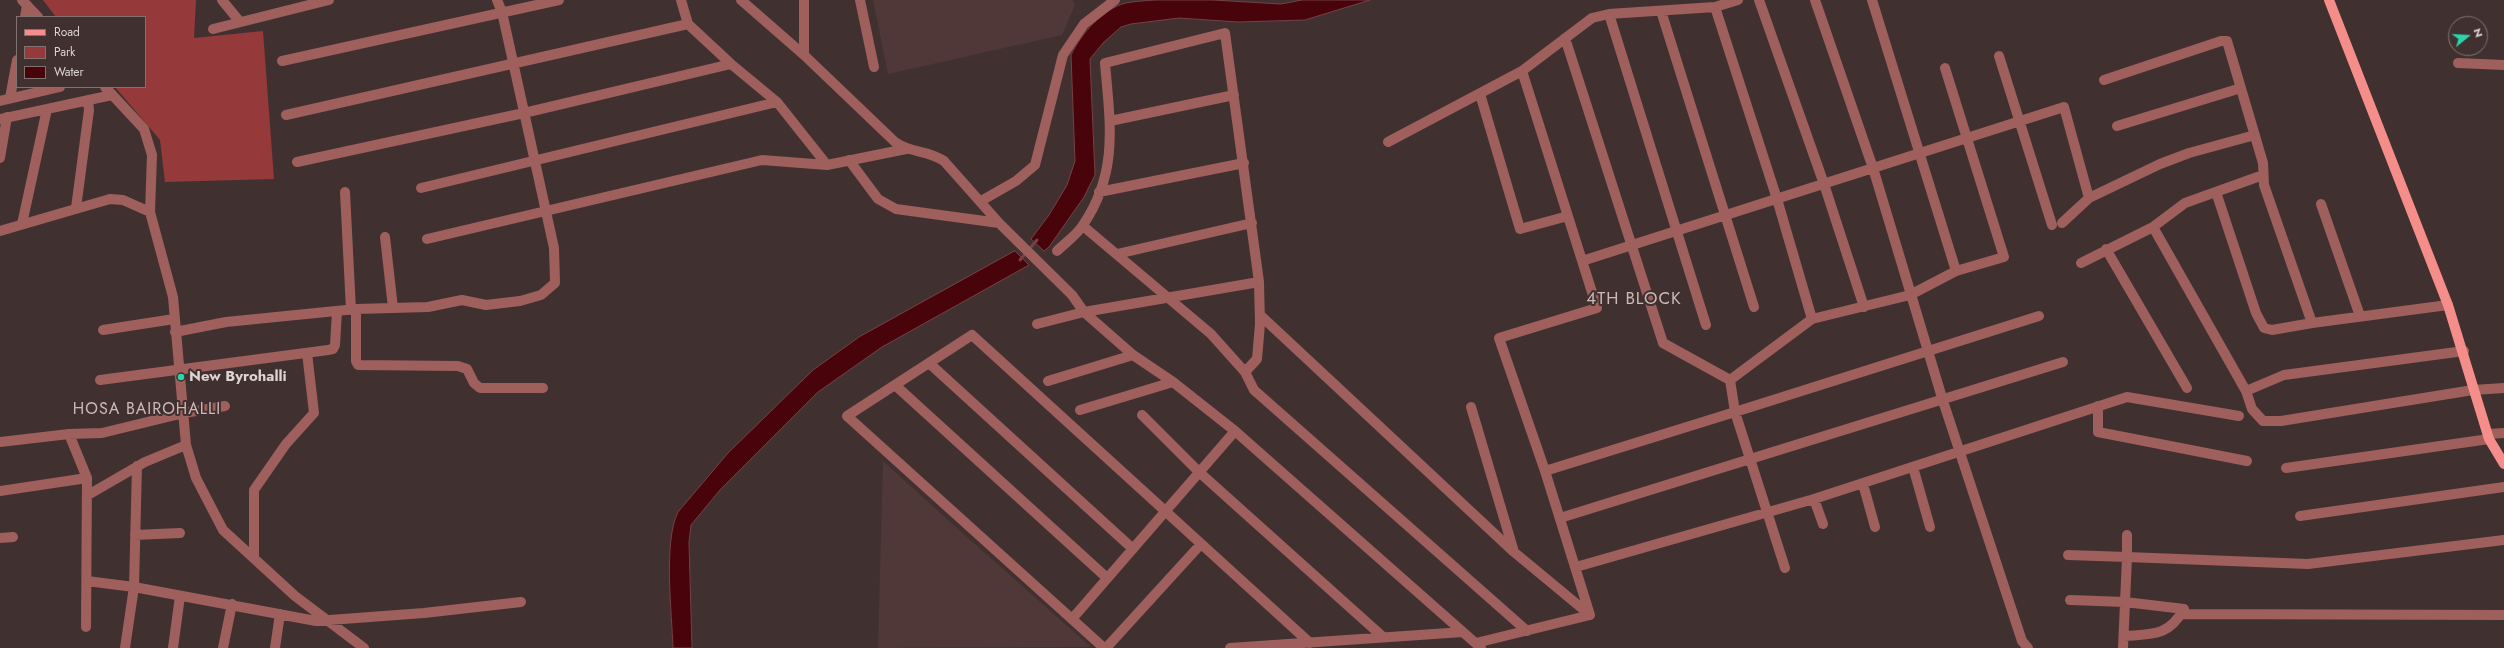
<!DOCTYPE html>
<style>
body{margin:0}
#map{position:relative;width:2504px;height:648px;overflow:hidden;background:#403130;font-family:Jost,sans-serif}
canvas{display:block}
.legend{position:absolute;left:16px;top:16px;width:130px;height:72px;box-sizing:border-box;background:#403130;border:1px solid #7f7271;margin:0;padding:5px 7px;list-style:none;font-size:12px;color:#ddd3d3}
.legend li{display:flex;align-items:center;gap:8px;height:20px}
.legend b{width:20px;border:1px solid #7f7271}
.north{position:absolute;left:2448px;top:16px;width:40px;height:40px;box-sizing:border-box;background:#403130;border:1px solid #7f7271;border-radius:50%;rotate:72deg;font-size:11px;font-weight:700;line-height:16px;text-align:center;color:#ddd3d3}
.north::after{content:'';display:block;margin:auto;width:14px;height:18px;background:#28d5ad;clip-path:polygon(50% 0,100% 100%,50% 72%,0 100%)}
</style>
<div id="map">
<canvas width="2504" height="648"></canvas>
<ul class="legend">
<li><b style="height:5px;background:#f58e8b"></b>Road</li>
<li><b style="height:11px;background:#95393b"></b>Park</li>
<li><b style="height:11px;background:#49030b"></b>Water</li>
</ul>
<div class="north">N</div>
</div>
<script>
const context = document.querySelector('canvas').getContext('2d');
context.lineJoin = 'round';
function fillPath(path, color) {
  context.fillStyle = color;
  context.fill(path, 'evenodd');
}
function trace(path, color, width, dash) {
  context.strokeStyle = color;
  context.lineWidth = width;
  context.lineCap = dash ? 'butt' : 'round';
  context.setLineDash(dash || []);
  context.stroke(path);
}
function label(font, color, halo, rows, align = 'center') {
  context.font = font + ' Jost,sans-serif';
  context.lineWidth = 4;
  context.setLineDash([]);
  context.textBaseline = 'middle';
  context.strokeStyle = halo;
  context.fillStyle = color;
  for (const [text, x, y, turn = 0] of rows) {
    context.save();
    context.translate(x, y);
    context.rotate((+turn || 0) * Math.PI / 180);
    context.textAlign = isNaN(turn) ? turn : align;
    if (halo) context.strokeText(text, 0, 0);
    context.fillText(text, 0, 0);
    context.restore();
  }
}
const built = new Path2D(`
 M873,0H1073L1075,5L1062,35L888,74Z
 M883,461L958,529L1091,647L878,648Z`);
const green = new Path2D(`
 M43,0H196L194,38L263,31L274,179L165,182L160,140L115,87H145V17H56Z`);
const water = new Path2D(`
 M1154,0H1213L1281,4L1302,0H1370L1305,20L1238,22L1179,18L1131,24L1121,27L1103,43L1090,59L1095,175L1084,197L1049,247L1044,251L1031,239L1049,215L1067,185L1075,161L1071,55C1081,34 1102,9 1126,3C1135,1 1145,1 1154,0Z
 M1015,251L1029,265L882,347L818,392L720,490L691,525L689,542L692,648H673C672,614 663,542 678,512L728,453L813,370L859,337Z`);
const stream = new Path2D(`
 M1020,260L1037,240`);
const minor = new Path2D(`
 M22,0L38,17
 M222,0L240,22
 M681,0L688,24L731,64L777,102L827,165
 M741,0L804,55L895,142C912,154 926,149 944,161L999,223L1072,295L1084,312L1133,355L1173,382L1235,431L1481,648
 M804,0V55
 M860,0L874,67
 M1759,0L1824,184L1864,307
 M1815,0L1873,168L1943,401L2022,641L2028,648
 M1872,0L1956,271
 M1715,7L1777,199L1812,319
 M1661,11L1754,307
 M1609,14L1706,325
 M25,17L27,5
 M213,29L329,0
 M1565,38L1663,343L1730,380
 M1999,56L2052,225
 M282,61L559,0
 M2458,63L2504,65
 M1945,68L2004,257L1956,271L1910,295L1812,319L1730,380L1735,412L2039,316
 M1522,71L1597,308L1499,338L1545,471L1590,615
 M2104,80L2221,41H2227L2263,163L2264,185L2312,323
 M105,87L144,129L152,155L150,212L173,297L186,445L196,478L223,530L295,596L364,648
 M1480,94L1520,229L1568,216
 M10,98L17,60
 M0,101L60,87
 M286,115L688,24
 M0,119L112,95
 M1110,121L1234,95
 M2117,126L2241,88
 M1388,142L1522,71L1592,18L1609,14L1715,7L1738,0
 M0,158L7,117
 M849,160L878,199L896,209L999,223
 M297,162L524,113L731,64
 M421,188L777,102
 M345,192L351,310
 M1099,192L1244,163
 M2216,192L2256,313L2264,328L2272,330L2312,323L2448,305
 M981,201L1016,181L1035,165L1063,55L1084,24L1115,0
 M2321,204L2360,316
 M76,208L89,110L88,100
 M2062,223L2089,198L2160,164L2189,153L2255,135
 M22,224L47,109
 M1083,226L1211,334L1245,372L1254,390L1527,631
 M2153,227L2246,391L2284,375L2464,351
 M0,231L110,199L123,200L150,212
 M385,237L393,308
 M427,239L762,160L827,165L906,149
 M2106,249L2187,388
 M1057,251C1065,243 1077,235 1083,225C1119,172 1110,123 1105,63L1225,33L1259,282L1260,324L1257,359L1245,372
 M1117,254L1252,223
 M1582,261L2064,107L2089,198
 M2081,263L2153,227L2185,203L2263,175
 M356,309V361L358,365L458,366L467,369L474,383L480,388H543
 M1260,315L1514,552L1590,615
 M1037,324L1084,312L1259,282
 M103,330L174,319
 M175,332L226,322L356,309L428,307L462,300L486,305L520,301L541,295L555,283L554,248L502,12L497,0
 M929,363L1133,549
 M100,380L328,350L333,349L335,345L337,311
 M1048,381L1133,355
 M895,385L1107,578
 M2246,391L2252,409L2263,421H2281L2473,390L2504,388
 M2098,406V432L2247,461
 M1471,407L1514,552
 M1080,410L1173,382
 M1142,415L1199,472L1383,637
 M69,434L102,433L184,413L225,406
 M2488,434L2504,433
 M0,442L69,434L87,478
 M1913,467L1930,527
 M2286,468L2489,439
 M1545,471L1735,412L1785,568
 M1863,484L1875,527
 M0,491L87,478L86,627
 M88,495L145,462L186,445
 M1814,499L1823,524
 M2300,516L2504,487
 M1560,518L2063,362
 M135,535L180,533
 M0,538L13,537
 M2068,555L2127,557V535
 M254,558V490L286,444L314,413L307,353
 M1576,567L1814,499L2127,397L2239,416
 M87,581L134,587L316,621L424,613L521,602
 M2070,600L2125,602L2184,609C2168,637 2152,634 2124,636
 M2181,614L2504,615
 M1072,619L1235,431
 M1476,643L1590,615
 M125,648L134,587L137,466
 M173,648L180,596
 M223,648L232,604
 M275,648L280,614
 M1104,648L847,416L972,335L1310,643
 M1106,648L1201,544
 M1230,648L1463,632
 M2123,648L2127,557L2308,564L2504,540`);
const major = new Path2D(`
 M2329,0L2448,305L2489,439L2504,464`);
const markers = [
 [181,377,4,"#28d5ad"]
];
const poiNames = [
 ["New Byrohalli",189,377]
];
const neighbourhoodNames = [
 ["HOSA BAIROHALLI",147,410]
];
const quarterNames = [
 ["4TH BLOCK",1634,300]
];
fillPath(built, '#4f3837');
fillPath(green, '#95393b');
fillPath(water, '#49030b');
trace(water, '#754147', 1);
trace(stream, '#754147', 3);
trace(minor, '#9e5f5d', 10);
trace(major, '#f58e8b', 10);
for (const [x, y, r, color] of markers) {
  const dot = new Path2D();
  dot.arc(x, y, r, 0, 2 * Math.PI);
  context.fillStyle = color;
  context.fill(dot);
  trace(dot, '#403130', 1.5);
}
label('bold 15px', '#ddd3d3', '#403130', poiNames, 'left');
context.letterSpacing = '1px';
label('16px', '#cdbab8', '#403130', neighbourhoodNames);
context.letterSpacing = '0px';
context.letterSpacing = '1px';
label('17px', '#cdbab8', '#403130', quarterNames);
context.letterSpacing = '0px';
</script>
